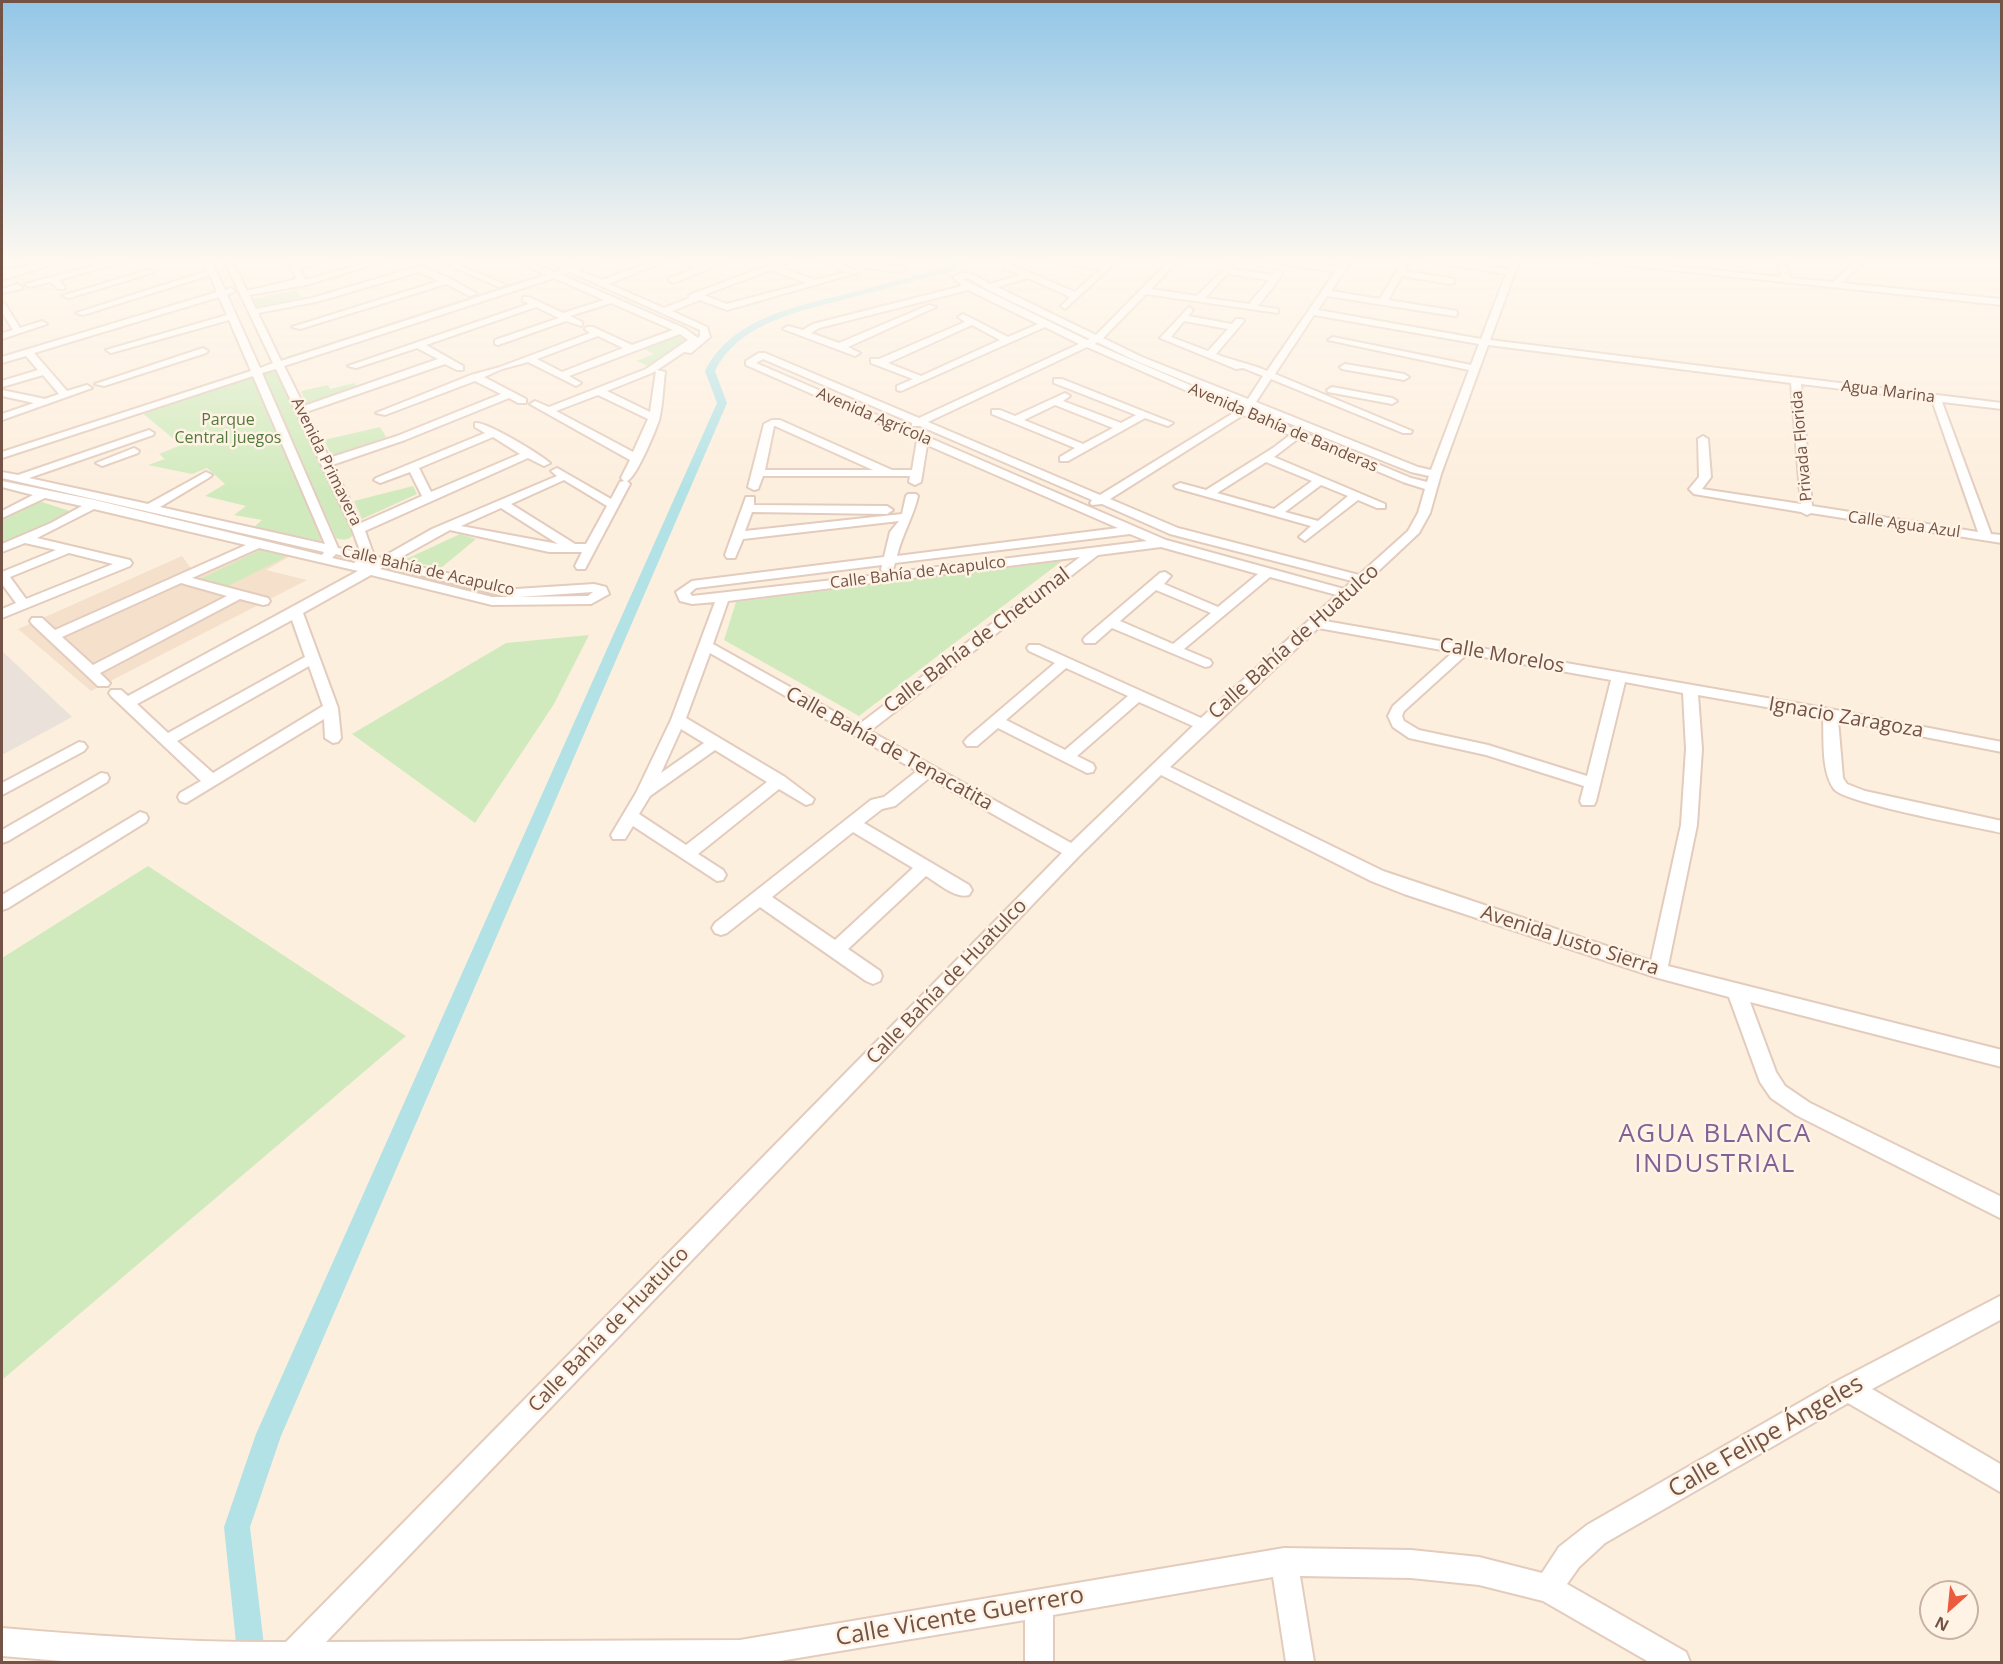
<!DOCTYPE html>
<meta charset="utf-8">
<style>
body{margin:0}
#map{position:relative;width:2003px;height:1664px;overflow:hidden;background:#fdefde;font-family:"Open Sans",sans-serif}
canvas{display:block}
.frame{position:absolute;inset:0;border:3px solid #735346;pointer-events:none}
.north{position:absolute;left:1919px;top:1580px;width:60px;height:60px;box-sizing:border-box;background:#fff3e5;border:2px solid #c7b3a5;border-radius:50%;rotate:207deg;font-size:16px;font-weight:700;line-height:24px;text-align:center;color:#735346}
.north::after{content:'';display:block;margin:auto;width:21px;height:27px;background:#ec5b3d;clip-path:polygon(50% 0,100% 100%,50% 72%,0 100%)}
</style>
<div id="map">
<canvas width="2003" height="1664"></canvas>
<div class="frame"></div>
<div class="north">N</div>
</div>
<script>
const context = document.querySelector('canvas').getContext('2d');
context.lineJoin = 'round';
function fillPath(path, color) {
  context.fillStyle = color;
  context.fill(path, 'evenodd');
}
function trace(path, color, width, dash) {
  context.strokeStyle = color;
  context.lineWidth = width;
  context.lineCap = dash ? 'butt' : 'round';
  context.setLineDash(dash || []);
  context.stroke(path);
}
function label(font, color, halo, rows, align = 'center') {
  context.font = font + ' "Open Sans",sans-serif';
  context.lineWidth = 5;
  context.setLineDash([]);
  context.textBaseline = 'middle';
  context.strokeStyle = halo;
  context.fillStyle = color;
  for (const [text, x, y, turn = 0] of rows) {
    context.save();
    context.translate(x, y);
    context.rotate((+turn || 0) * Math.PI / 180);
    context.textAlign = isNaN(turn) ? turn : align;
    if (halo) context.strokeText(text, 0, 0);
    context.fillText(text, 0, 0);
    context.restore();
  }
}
const residential = new Path2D(`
 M259,545L290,556L266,570L307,580L91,691L18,629L182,556L191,568Z`);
const industrial = new Path2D(`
 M2,651L72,717L2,755Z`);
const green = new Path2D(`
 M528,278L535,279L293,358L286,357Z
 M297,290L302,298L258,307L253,299Z
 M676,335L688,340L651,367L636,361L654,354L642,348Z
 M270,371H278L354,533C351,540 343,541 336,538L263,374Z
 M253,375L322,539L320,541L254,527L262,520L234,515L246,506L205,496L225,484L207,468L192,474L148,465L165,459L159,454L181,445L141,412Z
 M354,383L357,387L307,405L301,391L328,385L330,389Z
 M380,427L386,437L333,458L324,440Z
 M413,486L417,494L362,519L354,501Z
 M39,501L73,512L47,526L2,545V519Z
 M460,534L476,539L441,568L404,560Z
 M262,549L286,557L228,586L198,580Z
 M1062,561L859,716L724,640L736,602Z
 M589,635L554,704L475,823L352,734L506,643Z
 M148,866L406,1036L2,1380V958Z`);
const canal = new Path2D(`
 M960,258H970L950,272C919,280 888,288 857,296C807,310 740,320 715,371L727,403L281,1436L250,1527L266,1662H238L224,1527L256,1434L717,403L705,371C732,318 794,307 846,294C879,285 911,277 944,268Z`);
const minor = new Path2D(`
 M60,258H73L2,280V275L8,274L2,273V269L18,268Z
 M123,258H136L59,280L65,287L64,289H58L51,282L29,287L25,284Z
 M202,258H210L225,290L231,288L235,291L227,295L260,368L273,363L223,258H231L247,291L297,279L286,261L290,259L296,265L321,258H334L299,269L305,280L374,261L378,263L306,285L249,295L256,309L312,298L420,266L451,279L477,294L470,296L446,284L300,329L292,327L439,281L419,272L316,302L258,313L281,361L546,275L511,258H522L554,272L563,269L541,258H552L571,267L598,258H610L578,270L602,280L662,258H673L609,284L664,308L689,298V295L788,258H799L779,267L815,280L847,272L814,258H825L860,272L727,310L700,300L672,311L707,327L710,337L691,353L684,352L657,370L665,372C663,387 663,405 659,420C655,432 636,478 627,481L630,484L585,569H577L575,566L582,552H549L450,530L394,561L516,589L594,584L606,587L609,594L591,604L492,605L371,575L303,613L338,708L341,738L338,742L333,743L325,738L324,719L186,803L180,801L178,797L180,793L201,781L111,696L109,693L111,690H121L128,696L358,571L259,548L192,578L268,598L270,601L268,604L263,605L240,599L100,673L110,683L108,686H98L32,624L30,621L32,618H42L55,630L246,545L94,509L37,538L130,560L132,563L130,566L2,618V609L16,603L2,584V572L56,550L25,543L2,552V544L51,523L82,506L45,498L2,518V511L33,495L2,487V481L95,500L322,555L324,552L2,478V472L18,475L149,430L154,433L153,435L29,478L148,504L206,472L212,475L210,477L160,507L325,544L253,376L2,458V452L251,371L229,320L111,353L106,350L227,315L219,297L34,353L67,391L87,385L92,388L2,420V414L34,403L2,396V390L45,399L59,394L43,375L2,387V381L38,370L26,356L2,363V357L217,292L210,275L83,315L76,313L207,271ZM771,270L806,283L727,304L704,295ZM570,272L700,330V336L698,338L684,328L562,275ZM554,278L604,300L563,313L529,297H523V301L529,304L348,366L356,368L417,348L438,359L304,406L284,366ZM611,303L673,330L632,345L593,327H587L585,329L590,333L500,367L471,375L376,413L385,415L475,381L501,394L397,436L329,458L306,412L445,364L457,370H463V366L426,345L536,307L559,318L495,340V344L498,345L566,321L582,326V322L570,316ZM680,334L688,340L646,369L549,407L535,401L530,404L630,460L621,478L624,481L620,482L611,499L557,468L551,471L557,476L432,529L381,558L374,556L365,531L528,458L544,466L550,463C540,454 486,421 475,423V427L485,433L376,478L374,480L380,483L410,472L422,496L361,523L332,465L405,440L509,398L518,403H526V399L484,377L502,369L528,362L576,386L581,383L569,376ZM598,336L623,348L562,372L537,359ZM276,369L352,529L361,553L338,548L262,373ZM656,371L650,412L607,391L652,373ZM598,395L648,419L633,452L556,411ZM493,437L520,454L431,492L419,468ZM564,480L607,506L586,544H575L511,504ZM501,508L558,544L461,526ZM69,553L113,564L26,599L10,577ZM336,554L357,560L354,563L332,558ZM385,566L500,595L515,597H492L380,569ZM181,583L227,596L93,665L62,637ZM593,592L588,596L518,597ZM292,620L305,657L168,733L137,704ZM309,666L323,706L213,773L177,741Z
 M432,258H443L506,285L499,287Z
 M674,258H685L705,265L725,258H736L673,283L669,280L670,278L697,268Z
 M841,258L901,266L905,269L901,272L867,268Z
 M920,258H928L929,259L925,261Z
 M1004,258H1012V265L1075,292L1100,269L1043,260L1039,258H1060L1105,264L1110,259H1116L1117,261L1065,309L1061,306L1070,297L1028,278L997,287L1096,335L1172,258H1181L1151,289L1197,296L1231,262L1235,264L1231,269L1273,275L1276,271H1282V275L1258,306L1278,309V313L1146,294L1103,338L1142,357L1248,399L1263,376L1243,368L1236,369L1160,338L1189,307L1193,310L1188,316L1232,324L1236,319H1242L1244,321L1216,354C1233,361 1249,363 1267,371L1335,272L1259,260L1255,258H1275L1339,267L1345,258H1353L1331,291L1380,299L1401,264L1408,266L1405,271L1454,279V283L1451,284L1402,276L1388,300L1457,311V315L1454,316L1327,296L1318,310L1481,339L1506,274L1410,258H1430L1508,269L1512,258H1520L1490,340L2002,403V409L1942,402L1991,534L2002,535V543L1811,513L1807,515L1801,512L1694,494L1689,489L1699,477L1698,439L1703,436L1708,439L1711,477L1702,489L1801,504L1791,383L1488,345L1441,474L1430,513L1419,533L1325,621L1830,709L2002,742V752L1838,720L1843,778L1847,784L1865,791L2002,821V833C1976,827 1844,803 1834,789C1821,771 1824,739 1823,717L1698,695L1702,749L1697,825L1668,966L2002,1050V1067L1750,1002L1776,1072L1785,1086L1810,1103L2002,1197V1219L1796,1115L1771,1098L1760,1082L1729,997L1658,978L1404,894L1371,881L1161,775L1079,856L326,1642L740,1640L1284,1548L1411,1550L1479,1557L1542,1573L1559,1547L1587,1525L1839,1380L2002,1295V1319L1872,1389L2002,1465V1493L1848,1403L1605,1543L1579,1567L1567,1584L1686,1652L1690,1662H1649L1543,1601L1479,1585L1411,1578L1300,1576L1314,1662H1286L1273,1577L1053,1615V1662H1025V1620L774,1662H74L2,1656V1628C97,1636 191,1643 286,1642L1062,853L929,778L895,806L882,809L864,823L969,885L972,890L969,895C955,899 938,883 926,876L848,949L880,971L882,976L880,981L873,984L866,981L760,907L727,933L721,935L715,933L712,928L715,923L871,800L884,797L917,771L710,653L686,718L785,777L814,799L812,803L806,805L779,789L698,854L723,870L726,875L723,880L717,881L633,826L625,839H613L611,835L636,793L671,720L715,602L692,604L680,601L676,592L692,581L884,557L890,532L899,521L743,539L735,558H727L725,555L746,497H754V505L887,506L893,510L887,514L752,512L745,531L902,514L906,496L908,494H916L918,496C913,518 902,534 897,556L1118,528L927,445L921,482L915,485L909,482L910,476H763L758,489L754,490L748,487L764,424L772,420H780L892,470H912L917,440L746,365V361L759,353H765L919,418L1079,344L1045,327L901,391L897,390V386L913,379L871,363V359H879L965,322L958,317L963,314L1008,337L1038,324L968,290L819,328L811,333L839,343L929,305L936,307L848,347L860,353L855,356L783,329L788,326L803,330L813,324L962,286L953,277C967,268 977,276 990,284L1021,275L1005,268ZM1227,274L1269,280L1249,304L1205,298ZM969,278L986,289L1090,339L1087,340L962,279ZM1314,315L1479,344L1471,365L1333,337L1328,340L1469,370L1431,470L1418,467L1256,402L1271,379L1403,433H1411L1412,431L1275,374ZM1184,321L1228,329L1208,351L1171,337ZM972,325L1000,340L921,376L888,363ZM1097,342L1136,361L1243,405L1241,407L1095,344ZM1087,347L1235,412L1100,495L928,422ZM763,359L912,423V426H920L1092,500L1090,503L1092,505L1102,504L1170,534L1352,581L1344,589L1166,540L756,363ZM1801,384L1932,400L1978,532L1812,506ZM1251,408L1411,472L1429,476L1427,482L1411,478L1249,410ZM1243,415L1290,435L1273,448L1206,490L1180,483L1174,486L1176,488L1311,526L1299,537L1305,541L1358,500L1377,508H1385V504L1274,457L1299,438L1403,482L1425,489L1418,513L1408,531L1359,575L1178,528L1110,499ZM774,426H775L873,470H765ZM1266,462L1312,481L1274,509L1217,493ZM1321,485L1348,496L1318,521L1285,512ZM1130,534L1147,541L889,573L893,570L895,563ZM1161,547L1258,574L1218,607L1164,584L1171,576L1165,572L1160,573L1085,637L1083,640L1085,643H1095L1112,628L1205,667L1210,666L1212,663L1210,660L1184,649L1270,577L1337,595L1201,718L1039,645H1029L1027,648L1029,651L1055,663L967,738L964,742L967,746H977L998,728L1087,773L1093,772L1095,768L1093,764L1077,756L1139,702L1193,726L1071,843L870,731L1098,555ZM1080,557L858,725L713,644L728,601ZM882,565L881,570L886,574L692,596L690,593L696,588ZM1156,590L1211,613L1173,644L1120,621ZM1318,628L1453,652L1393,706L1388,716L1393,727L1409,738L1486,755L1584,786L1580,801L1582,805H1594L1596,801L1625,682L1683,693L1686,749L1681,825L1651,961L1383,871L1170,767ZM1467,654L1611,680L1587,776L1488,745L1419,730L1404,721L1402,716L1404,711ZM1066,668L1128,696L1065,750L1006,720ZM681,729L704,743L661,773ZM715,750L767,782L686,845L639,814L650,796ZM853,832L913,868L835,940L772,897Z
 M1571,258H1598L1781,277L1777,258H1785L1790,278L1833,282L1859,258H1868L1842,283L2002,299V305L1575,260Z
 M148,270L155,272L69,298L62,296Z
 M18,284L22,287L21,289L2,293V289Z
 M2,303L5,304L20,328L42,321L47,324L2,339V333L13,330L2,312Z
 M203,348L208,351L206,353L104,386L95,384Z
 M1345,364L1404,374L1409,377L1404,380L1342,369L1340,367Z
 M1054,379H1062L1173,423L1168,426L1145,418L1068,461H1060V457L1075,448L992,414V410H1000L1015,416L1065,393L1070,396L1063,401L1121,423L1136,415L1054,383ZM1055,405L1113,428L1083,444L1024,420Z
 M1332,387L1392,398L1397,401L1392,404L1328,392L1327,390Z
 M134,448L139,451L138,453L102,466L96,463Z
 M79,742L84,743L87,747L84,751L2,795V783Z
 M101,773L107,774L109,778L107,782L8,841L2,843V830Z
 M140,812L146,814L148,818L146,822L8,908L2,910V895Z`);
const farStreetnames = [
 ["Agua Marina",1888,392,7],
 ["Avenida Agrícola",874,417,23],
 ["Avenida Bahía de Banderas",1283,428,23],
 ["Privada Florida",1802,446,-95],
 ["Avenida Primavera",326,462,64],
 ["Calle Agua Azul",1904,525,8],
 ["Calle Bahía de Acapulco",428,571,13],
 ["Calle Bahía de Acapulco",918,573,-7]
];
const farParknames = [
 ["Parque",228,420],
 ["Central juegos",228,438]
];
const streetNames = [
 ["Calle Bahía de Chetumal",977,641,-37],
 ["Calle Bahía de Huatulco",1294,642,-42],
 ["Calle Morelos",1502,656,10],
 ["Ignacio Zaragoza",1846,718,10],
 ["Calle Bahía de Tenacatita",889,749,29],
 ["Avenida Justo Sierra",1570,941,18],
 ["Calle Bahía de Huatulco",947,982,-46],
 ["Calle Bahía de Huatulco",609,1330,-46]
];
const nearStreetnames = [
 ["Calle Felipe Ángeles",1766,1437,-30],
 ["Calle Vicente Guerrero",960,1617,-10]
];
const nearNeighbourhoodnames = [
 ["AGUA BLANCA",1715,1135],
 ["INDUSTRIAL",1715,1165]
];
fillPath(residential, '#f5e0cc');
fillPath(industrial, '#eae1da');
fillPath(green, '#d1eabd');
fillPath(canal, '#b2e2e6');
trace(minor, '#e3ccbd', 4);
fillPath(minor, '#fff');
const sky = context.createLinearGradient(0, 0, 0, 491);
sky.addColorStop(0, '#92c6e7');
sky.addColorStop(0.53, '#fef8f0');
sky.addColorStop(1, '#fef8f000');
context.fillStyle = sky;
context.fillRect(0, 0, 2003, 491);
label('16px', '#735346', '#fff3e5', farStreetnames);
label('16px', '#53793d', '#fff3e5', farParknames);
label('20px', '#735346', '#fff3e5', streetNames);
label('24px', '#735346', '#fff3e5', nearStreetnames);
context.letterSpacing = '1.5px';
label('26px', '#826197', '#fff3e5', nearNeighbourhoodnames);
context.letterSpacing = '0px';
</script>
